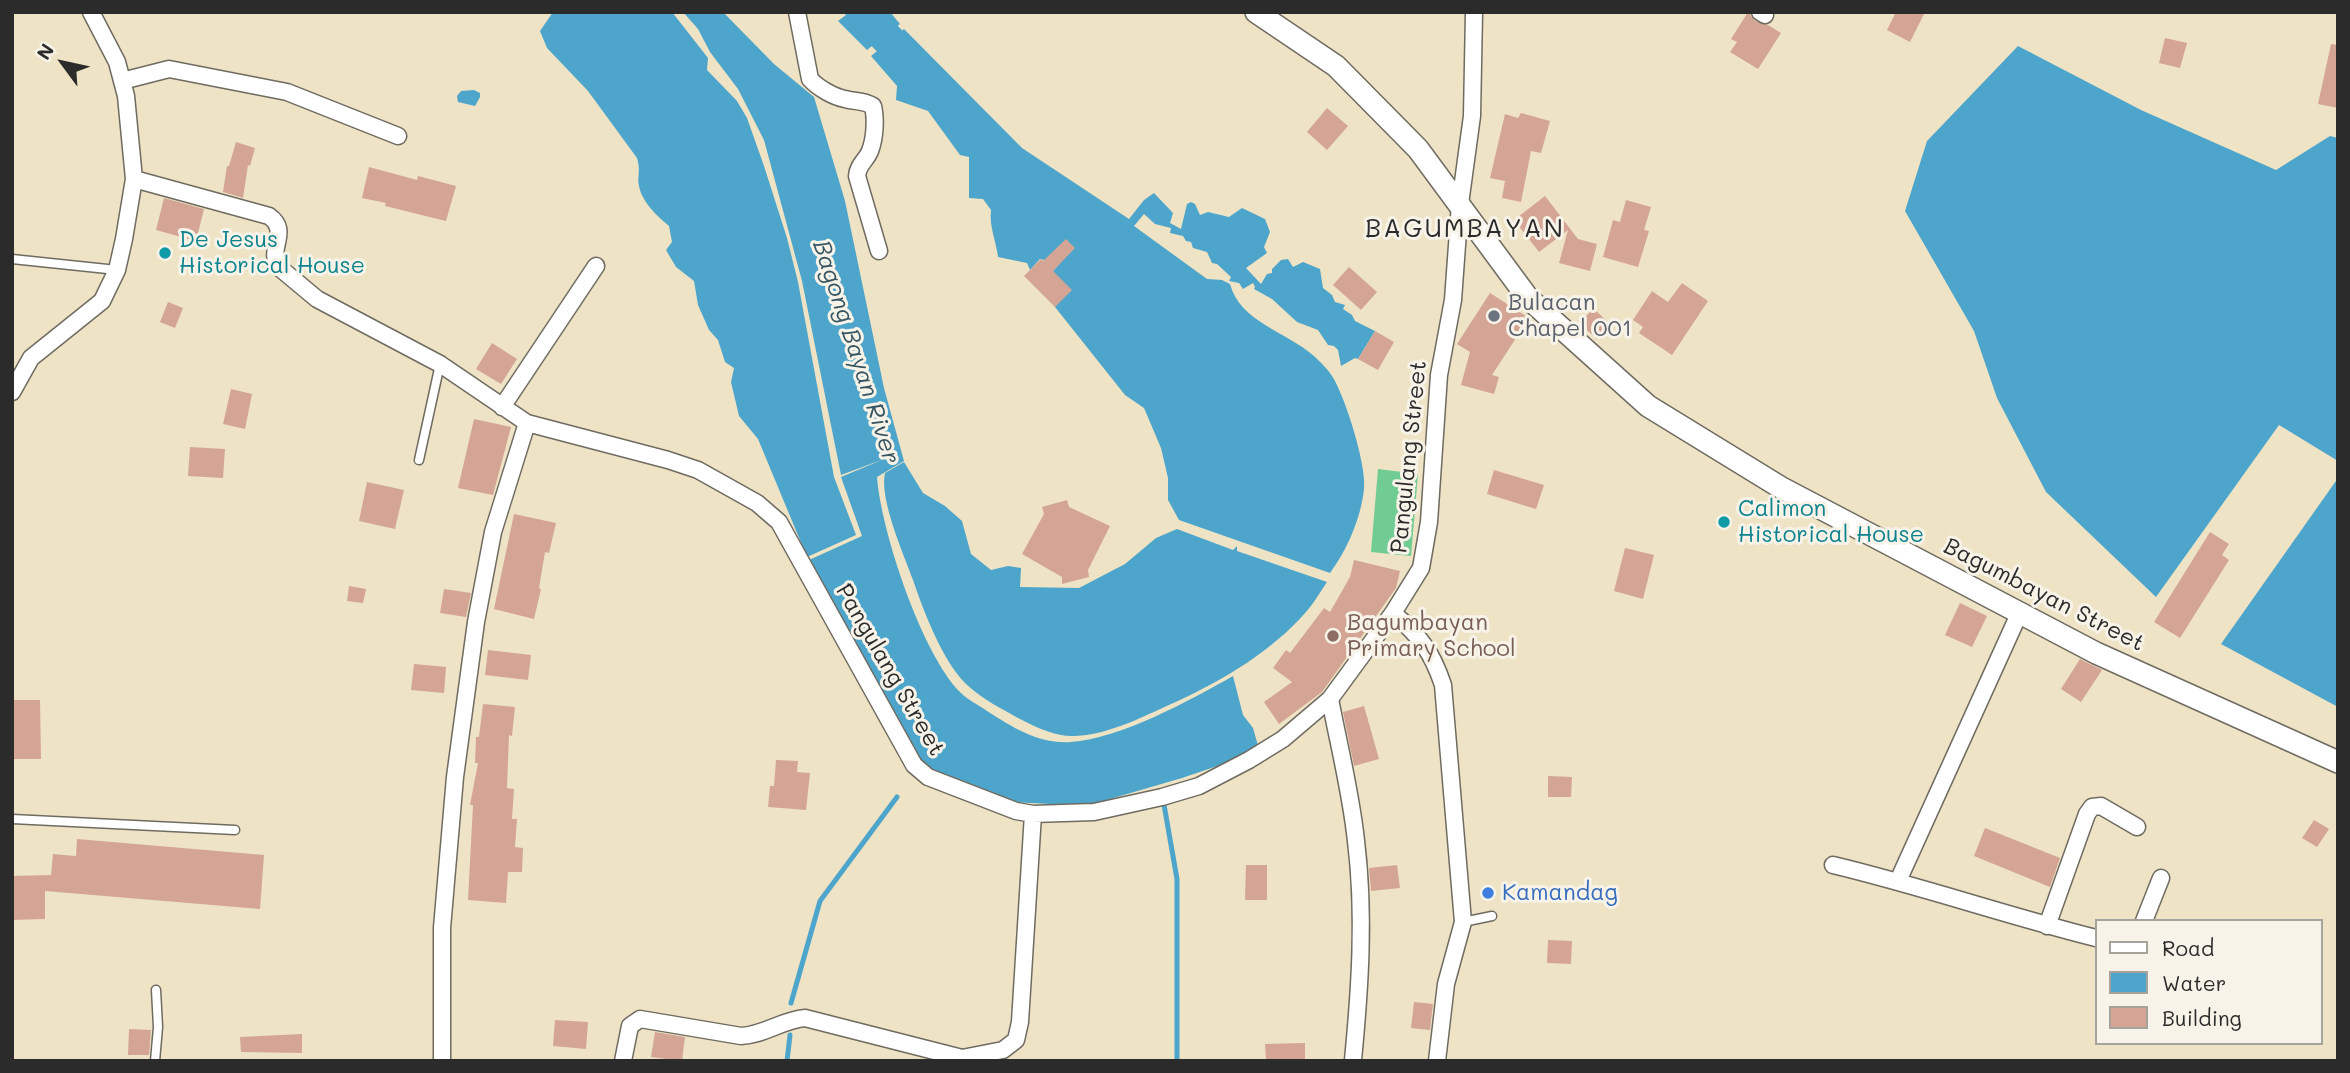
<!DOCTYPE html>
<style>
body{margin:0}
#map{position:relative;width:2350px;height:1073px;overflow:hidden;background:#eee3c5;font-family:Mali,sans-serif}
canvas{display:block}
.frame{position:absolute;inset:0;border:14px solid #2b2b2b;pointer-events:none}
.legend{position:absolute;left:2095px;top:919px;width:228px;height:126px;box-sizing:border-box;background:#f7f3e8;border:2px solid #a5a39c;margin:0;padding:9px 12px;list-style:none;font-size:21px;color:#2b2b2b}
.legend li{display:flex;align-items:center;gap:14px;height:35px}
.legend b{width:35px;border:2px solid #a5a39c}
.north{position:absolute;left:28px;top:28px;width:70px;height:70px;-webkit-text-stroke:5px #f7f3e8;paint-order:stroke;rotate:303deg;font-size:19px;font-weight:700;line-height:28px;text-align:center;color:#2b2b2b}
.north::after{content:'';display:block;margin:auto;width:24px;height:32px;background:#2b2b2b;clip-path:polygon(50% 0,100% 100%,50% 72%,0 100%)}
</style>
<div id="map">
<canvas width="2350" height="1073"></canvas>
<div class="frame"></div>
<ul class="legend">
<li><b style="height:9px;background:#fff"></b>Road</li>
<li><b style="height:19px;background:#4ea5cb"></b>Water</li>
<li><b style="height:19px;background:#d4a594"></b>Building</li>
</ul>
<div class="north">N</div>
</div>
<script>
const context = document.querySelector('canvas').getContext('2d');
context.lineJoin = 'round';
function fillPath(path, color) {
  context.fillStyle = color;
  context.fill(path, 'evenodd');
}
function trace(path, color, width, dash) {
  context.strokeStyle = color;
  context.lineWidth = width;
  context.lineCap = dash ? 'butt' : 'round';
  context.setLineDash(dash || []);
  context.stroke(path);
}
function label(font, color, halo, rows, align = 'center') {
  context.font = font + ' Mali,sans-serif';
  context.lineWidth = 6;
  context.setLineDash([]);
  context.textBaseline = 'middle';
  context.strokeStyle = halo;
  context.fillStyle = color;
  for (const [text, x, y, turn = 0] of rows) {
    context.save();
    context.translate(x, y);
    context.rotate((+turn || 0) * Math.PI / 180);
    context.textAlign = isNaN(turn) ? turn : align;
    if (halo) context.strokeText(text, 0, 0);
    context.fillText(text, 0, 0);
    context.restore();
  }
}
const green = new Path2D(`
 M1378,469L1418,474L1411,556L1371,552Z`);
const water = new Path2D(`
 M553,12H672L708,58L707,70L737,101L747,118L764,166L787,238L798,282L834,477L856,535L807,557L758,439L739,416L731,382L734,368L725,362L718,340L709,330L698,305L694,281L676,267L666,250L672,242L669,226C657,216 642,202 639,186C637,175 641,172 637,158L588,91L547,48L540,31Z
 M683,12H723L774,64L814,97L845,201L884,388L904,461L877,477C881,531 922,655 961,693C968,700 979,705 987,711C1014,728 1038,744 1071,742C1119,739 1191,700 1233,676L1243,715L1253,728L1259,749L1235,760L1182,778L1086,806L1012,802L919,768L809,560L862,536L841,477L884,459L841,475L802,281L764,140L738,89L710,52L698,29Z
 M850,12H890L900,24L867,50L838,21Z
 M904,29L1022,148L1129,219L1144,200L1154,193L1173,213L1170,223L1181,229L1187,204L1191,202L1195,204L1200,215L1208,212L1229,217L1242,208L1265,219L1270,232L1264,247L1267,253L1246,268L1261,284L1267,274L1272,273V269L1281,260L1288,259L1293,267L1303,262L1320,269L1323,288L1332,295L1335,302L1345,305L1343,309L1352,315L1355,321L1375,331L1358,359L1355,358L1341,366L1338,350L1334,346L1328,345L1318,330L1297,322L1272,299L1254,289L1255,287L1253,283L1243,289L1239,283L1229,281L1231,277L1217,264L1212,263L1207,252L1193,248L1191,242L1186,241L1183,236L1170,233L1171,228L1155,224L1144,214L1134,226L1207,279L1222,280L1230,284C1240,322 1287,332 1314,356C1320,362 1328,369 1332,376C1345,396 1367,466 1364,489C1361,518 1347,550 1330,573L1179,520L1168,500V478L1161,448L1144,408L1125,395L1055,307L1053,271L1059,264L1040,259L1030,270L1027,263L998,257C996,240 989,227 991,210L983,199L969,198V157L960,155L928,111L896,100L897,86L871,56Z
 M2018,46L2141,110L2276,170L2330,136L2338,138V461L2279,425L2156,597L2046,492L1997,398L1974,331L1905,211L1927,141Z
 M474,90L480,93V97L475,106L458,102L457,96L461,91Z
 M904,462L923,493L945,506L962,521L971,554L991,570L1008,566L1021,568L1020,587L1079,588L1125,564L1156,538L1177,529L1233,550L1237,546V551L1327,582C1320,592 1314,603 1306,612C1273,650 1225,679 1180,700C1148,714 1110,735 1075,736C1058,737 1039,729 1024,721C1005,711 982,699 966,684C942,660 924,612 913,580C904,555 879,499 885,473Z
 M2338,478V707L2221,644Z`);
const stream = new Path2D(`
 M1163,799L1177,879V1061
 M791,1003L820,901L897,797
 M787,1061L790,1035`);
const river = new Path2D(`
 M862,12L921,74`);
const building = new Path2D(`
 M1748,12L1755,21L1768,25L1781,33L1758,69L1730,52L1737,42L1731,39Z
 M1896,12H1925L1910,42L1887,30Z
 M2165,38L2187,43L2180,68L2159,63Z
 M2331,44L2338,45V108L2318,104Z
 M1327,108L1348,126L1327,150L1307,132Z
 M1521,113L1550,121L1541,153L1531,151L1521,202L1502,198L1505,181L1490,178L1505,114L1518,118Z
 M236,142L255,148L250,166L248,165L243,198L223,192L227,166H229Z
 M369,167L417,180L418,176L456,186L446,221L385,206L386,203L362,198Z
 M1545,196L1578,239L1597,244L1590,271L1559,263L1568,230L1539,252L1514,220Z
 M164,198L204,209L196,241L156,230Z
 M1626,200L1651,207L1644,230L1649,231L1638,267L1603,257L1613,220L1620,222Z
 M1066,239L1075,248L1053,271L1072,290L1055,307L1024,276L1041,259L1043,261Z
 M1349,267L1377,292L1361,310L1333,285Z
 M1682,283L1708,301L1672,355L1639,333L1643,327L1633,320L1652,291L1668,302Z
 M1490,293L1529,318L1492,375L1499,377L1494,394L1461,385L1470,352L1457,344Z
 M168,302L183,308L175,328L160,322Z
 M1593,308L1610,324L1597,339L1580,324Z
 M1375,331L1394,342L1378,370L1358,359Z
 M492,343L517,359L501,384L476,369Z
 M231,389L252,394L245,429L223,424Z
 M474,419L511,427L493,495L458,488Z
 M190,447L225,449L223,478L188,476Z
 M1494,470L1544,485L1536,509L1487,494Z
 M367,482L404,490L395,529L359,521Z
 M1067,500L1069,507L1110,526L1088,570L1089,577L1062,584V577L1022,554L1044,514L1042,507Z
 M514,514L556,523L549,553L545,552L539,588L541,589L534,619L494,609Z
 M2210,532L2229,544L2222,555L2229,560L2180,638L2154,622Z
 M1625,548L1654,555L1643,599L1614,591Z
 M1354,560L1400,571L1396,588L1322,692L1279,724L1264,702L1292,682L1273,668L1286,650L1290,653L1324,608L1330,612L1350,577Z
 M349,586L366,589L363,603L347,601Z
 M444,589L471,593L466,617L440,613Z
 M1960,603L1987,616L1972,647L1945,635Z
 M488,650L531,655L528,680L485,675Z
 M2080,659L2102,670L2081,702L2061,689Z
 M414,664L446,667L444,693L411,690Z
 M12,700H40L41,759H12Z
 M483,704L515,707L512,736L509,735L507,788L514,789L512,819H517L515,847L523,848L522,872H508L506,903L468,900L473,805H470L478,763H475L476,737H479Z
 M1364,706L1379,759L1354,766L1343,712Z
 M776,760L798,761L797,772L810,773L806,810L768,807L770,786H774Z
 M1548,776L1572,777L1571,797H1548Z
 M2314,820L2329,829L2317,847L2302,838Z
 M1985,828L2060,858L2050,887L1974,856Z
 M77,839L264,855L260,909L45,891V919L12,920V876L51,875L53,854L76,856Z
 M1246,865H1267V900H1245Z
 M1397,865L1400,888L1371,891L1369,868Z
 M1548,940L1572,941L1571,964L1547,963Z
 M1414,1002L1433,1004L1430,1030L1411,1028Z
 M555,1020L588,1022L586,1049L553,1046Z
 M129,1029L151,1030L149,1055H128Z
 M655,1032L685,1037L682,1061L651,1057Z
 M302,1034V1053L241,1052L240,1037Z
 M1305,1043V1061H1266L1265,1044Z`);
const lane = new Path2D(`
 M12,259L117,270
 M419,460L440,364
 M12,819L235,830
 M1463,922L1492,916
 M155,1061L158,1027L156,990`);
const street = new Path2D(`
 M797,12L810,79C818,88 834,97 845,99C856,102 863,100 873,106C876,119 875,138 870,151C866,161 858,164 857,176L879,251
 M1760,12L1765,15
 M122,81L169,69L287,92L398,136
 M134,179L269,216C292,232 264,251 281,269L317,299L440,364L527,423L668,460L698,470L757,503L779,522L914,765L928,777L1016,811L1033,814L1094,812L1162,797L1199,786L1249,760L1283,739L1330,699L1393,613L1421,568L1429,522L1439,375L1453,300L1460,204L1472,116L1474,12
 M12,392L31,358L102,301L117,270L124,239L134,179L126,96L117,62L91,12
 M502,407L596,266
 M1393,613C1420,636 1432,652 1443,685L1463,922L1446,984L1437,1061
 M1330,699C1339,746 1351,793 1356,841C1365,914 1360,988 1353,1060
 M1833,865C1921,886 2008,916 2096,938
 M1898,881L2019,614
 M2144,921L2161,878
 M2047,926L2087,814L2092,807L2101,806L2137,827
 M442,1061V928L455,777L476,622L493,532L527,423
 M623,1061L630,1026L640,1019L741,1036C764,1035 782,1020 805,1018L962,1058
 M963,1061L962,1058L1003,1050L1016,1040L1020,1022L1033,814`);
const secondary = new Path2D(`
 M1256,12L1336,66L1418,149L1528,298L1648,406L1780,487L2096,653L2338,762`);
const markers = [
 [165,253,7,"#0f9aa8"],
 [1494,316,7,"#6b7280"],
 [1724,522,7,"#0f9aa8"],
 [1333,636,7,"#8d6e63"],
 [1488,893,7,"#3f7fe0"]
];
const cultureNames = [
 ["De Jesus",179,240],
 ["Historical House",179,266],
 ["Calimon",1738,509],
 ["Historical House",1738,535]
];
const worshipNames = [
 ["Bulacan",1508,303],
 ["Chapel 001",1508,329]
];
const streetNames = [
 ["Pangulang Street",1409,457,-84],
 ["Bagumbayan Street",2044,595,27],
 ["Pangulang Street",890,670,60]
];
const educationNames = [
 ["Bagumbayan",1347,623],
 ["Primary School",1347,649]
];
const shopNames = [
 ["Kamandag",1502,893]
];
const waterNames = [
 ["Bagong Bayan River",856,352,72]
];
const quarterNames = [
 ["BAGUMBAYAN",1465,229]
];
fillPath(green, '#71cc93');
fillPath(water, '#4ea5cb');
trace(stream, '#4ea5cb', 5);
trace(river, '#4ea5cb', 33);
fillPath(building, '#d4a594');
trace(lane, '#6f6b61', 11);
trace(street, '#6f6b61', 19);
trace(secondary, '#6f6b61', 24);
trace(lane, '#fff', 8);
trace(street, '#fff', 16);
trace(secondary, '#fff', 21);
for (const [x, y, r, color] of markers) {
  const dot = new Path2D();
  dot.arc(x, y, r, 0, 2 * Math.PI);
  context.fillStyle = color;
  context.fill(dot);
  trace(dot, '#f7f3e8', 2.5);
}
label('23px', '#0d838f', '#f7f3e8', cultureNames, 'left');
label('23px', '#5b616d', '#f7f3e8', worshipNames, 'left');
label('23px', '#2b2b2b', '#f7f3e8', streetNames);
label('23px', '#785e54', '#f7f3e8', educationNames, 'left');
label('23px', '#366cbe', '#f7f3e8', shopNames, 'left');
label('italic 24px', '#375663', '#f7f3e8', waterNames);
context.letterSpacing = '2px';
label('26px', '#2b2b2b', '#f7f3e8', quarterNames);
context.letterSpacing = '0px';
</script>
